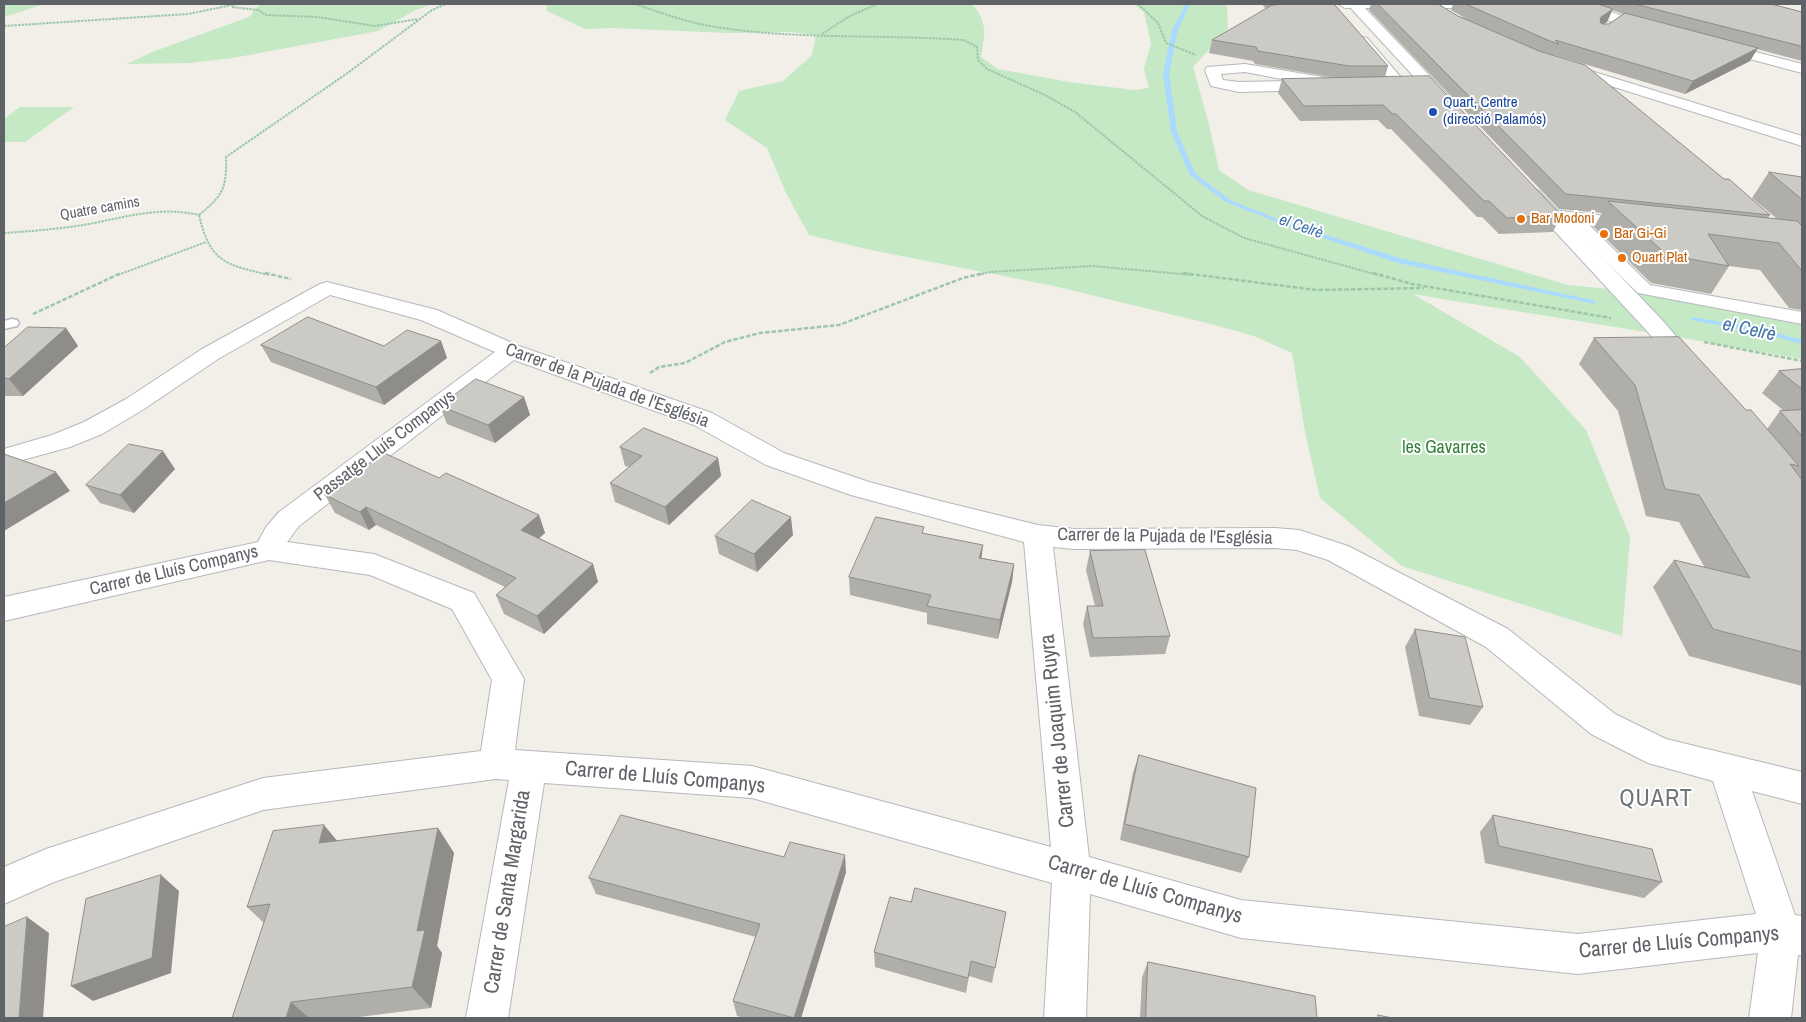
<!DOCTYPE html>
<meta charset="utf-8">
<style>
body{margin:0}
#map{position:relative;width:1806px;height:1022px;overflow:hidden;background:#f1efe8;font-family:"Archivo Narrow",sans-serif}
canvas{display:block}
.frame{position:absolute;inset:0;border:5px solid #5f6368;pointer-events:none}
</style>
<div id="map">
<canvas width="1806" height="1022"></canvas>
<div class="frame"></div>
</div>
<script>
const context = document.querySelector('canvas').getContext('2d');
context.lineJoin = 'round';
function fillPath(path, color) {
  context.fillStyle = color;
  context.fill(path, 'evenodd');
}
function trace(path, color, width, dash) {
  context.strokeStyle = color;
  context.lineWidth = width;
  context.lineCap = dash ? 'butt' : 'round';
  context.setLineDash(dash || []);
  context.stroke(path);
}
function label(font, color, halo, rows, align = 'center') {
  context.font = font + ' "Archivo Narrow",sans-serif';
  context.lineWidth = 4;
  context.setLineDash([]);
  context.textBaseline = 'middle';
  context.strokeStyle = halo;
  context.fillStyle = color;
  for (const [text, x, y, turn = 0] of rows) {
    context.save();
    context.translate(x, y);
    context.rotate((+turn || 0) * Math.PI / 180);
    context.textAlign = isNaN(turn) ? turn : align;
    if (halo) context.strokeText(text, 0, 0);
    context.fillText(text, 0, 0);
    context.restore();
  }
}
const green = new Path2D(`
 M4,4H44L4,17Z
 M260,4H433L416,10L378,31L233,58L189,63L127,64L152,52L249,17Z
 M547,4H972C988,22 985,34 981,57L998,69L1069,82L1134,90L1149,88L1144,69L1151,44L1144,12L1134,4H1227L1228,29L1193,67L1209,124L1219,170L1248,190L1568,285L1657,294L1802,323V359C1673,335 1543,316 1413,294L1520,357L1586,430L1630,537L1622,636L1402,566L1320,498L1305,432L1292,353L1254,336L1211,324L1054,286L866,249L809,235L786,193L767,148L725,120L739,91L783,81L812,55L816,35L790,32L729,33L612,28L585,29L547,11Z
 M20,107H74L25,142H4V119Z`);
const stream = new Path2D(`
 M1186,4H1190L1178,30L1169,74L1177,132L1195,173L1230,200L1288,223L1403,259L1592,300H1595V304L1398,263L1284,225L1226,202L1190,175L1171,132L1163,74L1172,30Z
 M1692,317L1758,328L1802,340V344L1757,332L1695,321L1691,319Z`);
const pathFar1 = new Path2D(`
 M635,4C662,13 688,23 716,27C798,40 882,34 964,40L977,47L978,60L987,69L1045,95L1075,112L1202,216L1244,238L1378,275
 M1138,4L1158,23L1166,43L1196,55
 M232,7L258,10L266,15L317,17L375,26L418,19
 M4,26L188,14L237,4
 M822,34L848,17L877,4
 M199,215C223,196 227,187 226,157L349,72L432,10L446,4
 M199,215C210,262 225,265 270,275
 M4,233C32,231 61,229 89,224C126,217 160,206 199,215
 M118,275L206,242
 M978,275L990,272L1092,266L1193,275`);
const path = new Path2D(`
 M265,273L291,279
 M1183,273L1316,290L1424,288
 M1373,273L1412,284L1611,318
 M33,314L121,273
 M1704,342L1802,361
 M650,373L659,367L685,363L725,342L760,333L839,325L963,278L984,273`);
const service = new Path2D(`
 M12,319L17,320L19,323L17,326L4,329V321Z`);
const pedestrian = new Path2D(`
 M1572,213L1578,214L1650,285L1802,312V324L1638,293L1566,222L1564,218L1566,214Z`);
const minor = new Path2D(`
 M1338,4H1489L1482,8H1345Z
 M1572,4H1590L1625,17L1656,25L1658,28L1651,32L1615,23L1574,7Z
 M1362,37L1367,38L1405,82L1408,85L1405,88H1395L1357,44L1355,41L1357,38Z
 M1717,42L1802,64V73L1712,49L1710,46L1712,43Z
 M1565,63L1802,136V146L1560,70L1558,67L1560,64Z
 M1245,64L1340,80L1345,82L1348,85L1345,88L1340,90L1324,87L1317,90L1239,92L1211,86L1205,70L1207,67ZM1245,72L1292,81L1239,82L1223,80L1221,74Z
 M1551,210L1634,219L1641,221L1644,225L1641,229L1634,231L1544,220L1541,216L1544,212Z
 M327,282L437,310L519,346L712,413L784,453L869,482L940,501L1038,525L1074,529L1275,528L1299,530L1348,546L1508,629L1615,714L1666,739L1802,772V804L1752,791L1795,915L1802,916V956L1798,955L1791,1018H1749L1758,953L1578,974L1241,938L1090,894L1086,1018H1044L1052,883L752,798L544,783L508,1018H466L509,780L496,779L263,810L54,882L4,904V867L46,849L263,778L481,751L492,680L452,609L370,575L269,560L4,621V597L258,542L266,527L279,512L495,352L421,320L330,295L218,359L144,409L102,434L70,447L4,465V449L52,435L84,422L126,399L202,349L320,284ZM514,360L694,425L766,465L851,495L1024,542L1051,847L752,766L515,750L524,679L474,593L374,554L287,542L299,526ZM1053,547L1074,549L1275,548L1297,550L1328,560L1486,647L1591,734L1648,763L1713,781L1756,914L1578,934L1241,900L1089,857Z`);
const secondary = new Path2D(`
 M1347,4H1361L1453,100L1455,103L1453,106H1441Z
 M1532,189L1539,191L1663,321L1697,361L1701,366L1697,371L1689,373L1681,371L1647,331L1525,199L1523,195L1525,191Z`);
const wall = new Path2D(`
 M1262,4H1334L1388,66L1385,77L1561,215L1553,232L1499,234L1482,217H1477L1391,129H1387L1378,120L1300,121L1278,93L1282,79L1336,78L1255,64L1253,61L1209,53L1212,40L1266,9Z
 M1371,4H1438L1458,16L1465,18L1451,10L1453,4H1771L1802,12V61L1757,49L1750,61L1685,94L1554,55V56L1724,179L1770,215L1768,218H1776L1752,198L1769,172L1802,177V310L1789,308L1760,270L1729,266L1711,294L1651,283L1594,227L1602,213L1559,209L1369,10ZM1612,10L1623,14L1609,24H1604L1607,22Z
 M66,328L78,346L23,396H4V348Z
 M1594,338L1746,410L1767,429L1780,411H1784L1762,393L1779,371L1802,369V686L1689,656L1653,587L1674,560L1705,568L1679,522L1646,516L1618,411L1579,364Z
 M441,341L447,358L384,405L271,362L261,345L384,346Z
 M524,397L530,415L495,443L447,424L440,406Z
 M620,447L718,458L721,476L669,525L615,502L610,483L629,467L625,466Z
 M175,469L134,513L100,503L86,485Z
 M439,478L539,515L545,533L539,538L593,564L598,582L544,634L504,614L496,595L505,587L376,525L369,530L335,513L325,495Z
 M924,534L982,558L1014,564L1012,582L998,639L927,624V613L850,595L849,577Z
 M793,535L757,572L719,554L715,536Z
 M1090,551L1170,636L1165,654L1090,657L1083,624L1087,606H1095L1086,570Z
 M1415,629L1483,707L1470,725L1419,716L1405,647Z
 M1139,755L1249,857L1241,873L1120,840L1133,772Z
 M1493,815L1662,882L1644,898L1485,863L1480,832Z
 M438,828L454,853L437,946L442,953L431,1008L351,1018H232L264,923L247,907L337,841Z
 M784,857L846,872L801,1018H745L737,1016L733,1001L756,937L596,894L589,878Z
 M1006,912L992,983L969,976L966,993L875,967L874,952Z
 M1148,962L1317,1018H1140L1142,977Z`);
const shadedWall = new Path2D(`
 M1613,9L1607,22L1595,29L1601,17Z
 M1758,48L1750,61L1685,94L1693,81Z
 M66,328L78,346L23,396L9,379Z
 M441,341L447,358L384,405L376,387Z
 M524,397L530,415L495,443L488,425Z
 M163,451L175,469L134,513L120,495Z
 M718,458L721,476L669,525L665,507Z
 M56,472L70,491L4,531V503Z
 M366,507L376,525L369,530L360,512Z
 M539,515L545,533L528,548L521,530Z
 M791,517L793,535L757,572L754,554Z
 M983,545L981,563L979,558Z
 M593,564L598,582L544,634L537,616Z
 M1014,564L1012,582L998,639L1000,620Z
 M324,825L344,849L319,843Z
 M438,828L454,853L437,946L442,953L431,1008L412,987L417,931Z
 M845,855L846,872L801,1018H794Z
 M161,875L179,891L171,973L93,1001L71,986Z
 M27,917L49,933L43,1018H19Z
 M291,1002L309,1018H286Z`);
const building = new Path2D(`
 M1275,4H1334L1388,66H1349L1258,51L1256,47L1212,40L1272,5H1276Z
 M1378,4H1438L1458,16L1539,51L1585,65L1724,179H1729L1770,215L1566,194Z
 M1466,4H1598L1613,9L1601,17L1600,22L1602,24H1609L1625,13L1758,48L1693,81L1555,40L1559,44L1550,41Z
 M1635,4H1771L1802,12V46Z
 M1429,76L1561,215L1507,218L1489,201H1484L1396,114H1393L1383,105L1304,106L1282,79Z
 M1769,172L1802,177V199Z
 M1608,201L1797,221L1802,226V271L1779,243L1708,234L1729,266L1667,255Z
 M308,317L384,346L407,330L441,341L376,387L261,345Z
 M28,327L66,328L9,379L4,378V348Z
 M1679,337L1746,410H1751L1799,466L1790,464L1802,480V652L1713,629L1674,560L1750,578L1699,495L1665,489L1635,385L1594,338Z
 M1802,369V389L1779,371Z
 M476,379L524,397L488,425L440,406Z
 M1802,410V436L1780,411Z
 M644,428L718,458L665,507L610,483L642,456L620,447Z
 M129,444L163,451L120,495L86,485Z
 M384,453L439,478L446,473L539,515L521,530L593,564L537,616L496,595L516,578L366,507L360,512L325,495Z
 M4,454L56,472L4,503Z
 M752,500L791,517L754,554L715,536Z
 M876,517L924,527L922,533L983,545L979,558L1014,564L1000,620L927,606L931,595L849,577Z
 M1145,550L1170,636L1093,638L1087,606H1103L1090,551Z
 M1415,629L1465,637L1483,707L1430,698Z
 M1139,755L1256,788L1249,857L1125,824Z
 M621,815L784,857L790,842L845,855L794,1018L733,1001L760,924L589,878Z
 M1493,815L1652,849L1662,882L1499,846Z
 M324,825L319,843L438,828L417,931L425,930L412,987L291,1002L286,1018H232L270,904L247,907L273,831Z
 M161,875L152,958L71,986L86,899Z
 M915,888L1006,912L995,968L971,961L968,978L874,952L890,897L911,902Z
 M27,917L19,1018H4V927Z
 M1148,962L1315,996L1317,1018H1146Z
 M1378,1015L1392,1018H1379Z`);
const markers = [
 [1433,112,5,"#1a4fb4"],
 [1521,219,5,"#e8710a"],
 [1604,234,5,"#e8710a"],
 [1622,258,5,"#e8710a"]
];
const farTransitnames = [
 ["Quart, Centre",1443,103],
 ["(direcció Palamós)",1443,120]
];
const farStreetnames = [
 ["Quatre camins",100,209,-10]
];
const farFoodnames = [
 ["Bar Modoni",1531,219],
 ["Bar Gi-Gi",1614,234],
 ["Quart Plat",1632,258]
];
const farWaternames = [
 ["el Celrè",1301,227,19]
];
const streetNames = [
 ["Carrer de la Pujada de l'Església",607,386,20],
 ["Passatge Lluís Companys",385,446,-37],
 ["Carrer de la Pujada de l'Església",1165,537,1],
 ["Carrer de Lluís Companys",174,571,-13]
];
const parkNames = [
 ["les Gavarres",1444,448]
];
const waterNames = [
 ["el Celrè",1749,330,12]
];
const nearStreetnames = [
 ["Carrer de Joaquim Ruyra",1058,731,-96],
 ["Carrer de Lluís Companys",665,778,5],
 ["Carrer de Lluís Companys",1145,890,16],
 ["Carrer de Santa Margarida",508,892,-81],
 ["Carrer de Lluís Companys",1679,943,-5]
];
const nearQuarternames = [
 ["QUART",1656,800]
];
fillPath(green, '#c5e8c5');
fillPath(stream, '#aadaff');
trace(service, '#b5b8bc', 3);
trace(pedestrian, '#b5b8bc', 2);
trace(minor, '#b5b8bc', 2);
trace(secondary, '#b6babf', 2);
trace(pathFar1, '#9cc7a9', 2, [2.5, 1]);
trace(path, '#9cc7a9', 2.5, [4.5, 2]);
fillPath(service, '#fff');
fillPath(pedestrian, '#fff');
fillPath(minor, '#fff');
fillPath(secondary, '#fff');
fillPath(wall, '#afaea9');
fillPath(shadedWall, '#8f8d8a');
fillPath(building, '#cccac5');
trace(building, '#8f8d8a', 1);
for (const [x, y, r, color] of markers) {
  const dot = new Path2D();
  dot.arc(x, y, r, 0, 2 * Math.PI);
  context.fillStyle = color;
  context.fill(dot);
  trace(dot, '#fff', 2);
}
label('15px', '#164399', '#fff', farTransitnames, 'left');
label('15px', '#5f6368', '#fff', farStreetnames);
label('15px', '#c56008', '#fff', farFoodnames, 'left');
label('italic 16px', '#4174aa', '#fff', farWaternames);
label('18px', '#5f6368', '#fff', streetNames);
label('18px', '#348238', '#fff', parkNames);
label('italic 19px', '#4174aa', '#fff', waterNames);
label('21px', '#5f6368', '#fff', nearStreetnames);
context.letterSpacing = '1px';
label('24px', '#70757a', '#fff', nearQuarternames);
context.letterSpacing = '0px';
</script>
